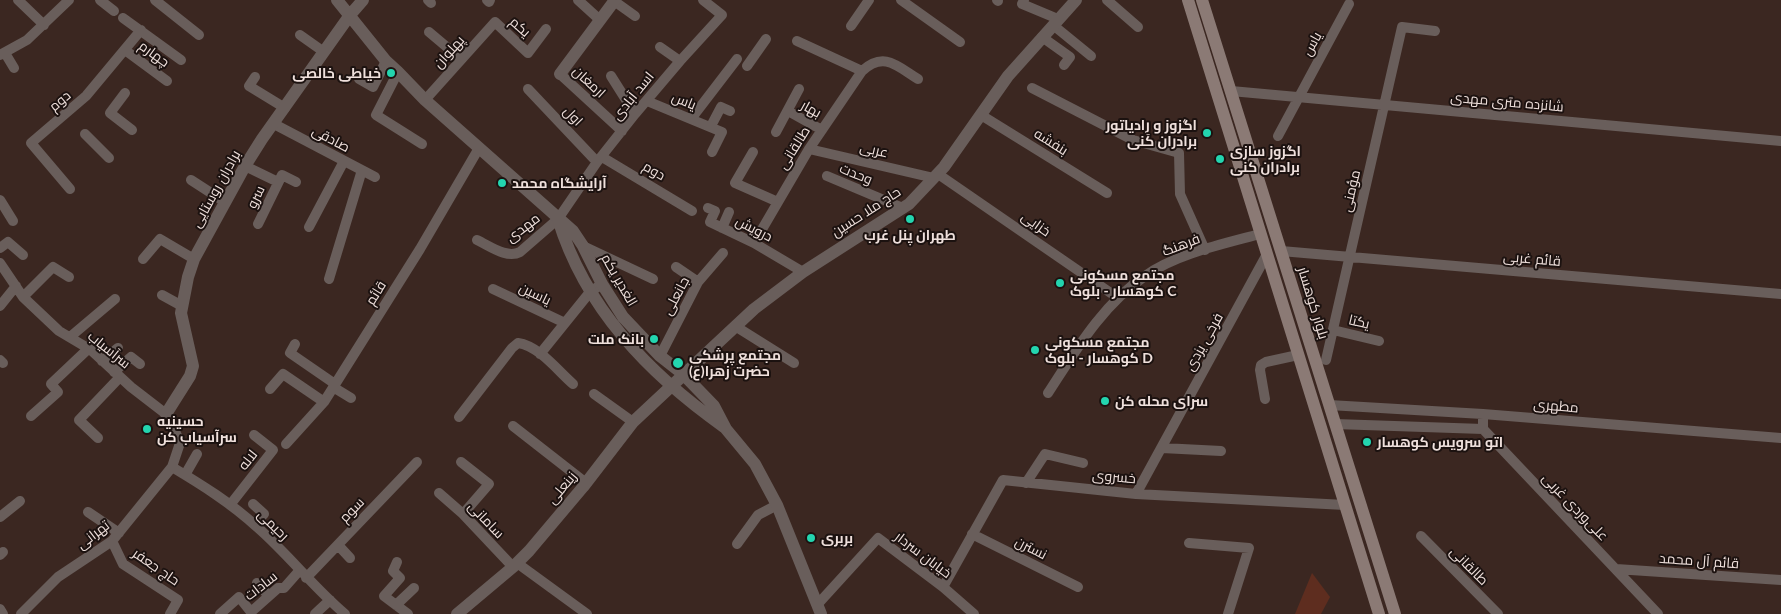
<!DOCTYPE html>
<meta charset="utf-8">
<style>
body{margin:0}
canvas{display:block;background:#3b2721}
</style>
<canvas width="1781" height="614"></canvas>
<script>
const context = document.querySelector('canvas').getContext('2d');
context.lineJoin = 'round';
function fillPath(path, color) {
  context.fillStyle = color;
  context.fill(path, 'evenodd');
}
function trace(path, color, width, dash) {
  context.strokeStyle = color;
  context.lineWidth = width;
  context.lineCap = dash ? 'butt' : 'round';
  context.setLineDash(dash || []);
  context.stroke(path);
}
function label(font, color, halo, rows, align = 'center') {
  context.font = font + ' Lato,Cairo,sans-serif';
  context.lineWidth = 4;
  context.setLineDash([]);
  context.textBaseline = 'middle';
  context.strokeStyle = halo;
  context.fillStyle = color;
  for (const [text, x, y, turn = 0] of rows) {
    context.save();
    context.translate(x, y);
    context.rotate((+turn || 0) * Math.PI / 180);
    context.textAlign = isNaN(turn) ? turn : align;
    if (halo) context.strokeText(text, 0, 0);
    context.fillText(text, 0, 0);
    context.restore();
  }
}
const green = new Path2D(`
 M1312,573L1330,597L1321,614H1295Z`);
const minor = new Path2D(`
 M18,0L44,25
 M100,0L114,11
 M155,0L199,35
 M428,0L431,3
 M487,0L489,2L490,0
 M578,0L600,20
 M901,0L960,42
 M997,0L998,1
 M1024,0L1022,4L1058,19
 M1107,0L1138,27
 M614,1L635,16
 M123,18L181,60
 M1053,25L1091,56
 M851,26L869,0
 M429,32L461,59
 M300,35L324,52
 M1042,37L1070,57L1064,65
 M797,41L862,71
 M660,47L680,61
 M125,50L167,81
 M5,53L14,68
 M0,55L27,40L69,0
 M747,66L766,39
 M398,72L376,115L422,144
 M560,74L622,131
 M611,76L635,114
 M255,77L249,86L285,108
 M359,79L373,87L386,61
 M1032,88L1133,140L1179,153L1180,194L1205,250
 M528,89L597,162
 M1231,91L1781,141
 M125,93L110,113L132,130
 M425,100L495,22L528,53L546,29
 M647,101L722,132L712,152
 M788,111L822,130
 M981,115L1107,193
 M691,119L737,59
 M274,124L375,177
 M711,126L721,107L730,111
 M776,132L799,89
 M85,134L109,158
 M1278,136L1349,4
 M809,149L934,178
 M753,152L735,183L778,202
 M602,157L692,211
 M245,166L278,182
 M938,174L1118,298
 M827,176L903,208
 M191,180L225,202
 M70,189L31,143L86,96L141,30
 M0,200L13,221
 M708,208L715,211L710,222L754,243L803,272
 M258,224L282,175L296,182
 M309,227L344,161
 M722,228L729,212
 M477,240C490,246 507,259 520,252L558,219L597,162L635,114L680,61L722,15L703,0
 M754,243L809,149L862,71C884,51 897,66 918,79
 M583,246L653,279
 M0,248L8,242L23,255
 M1281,251L1781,294
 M143,259L160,239L194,259
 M0,263L23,297L59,331L91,350L131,387L166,414L175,431L180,443L172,467L112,541L58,577L21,614
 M676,267L698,282
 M329,279L362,170
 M493,289L565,323
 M162,295L182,306
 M23,297L53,267L69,277
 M0,306L16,286
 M735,326L794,363
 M1333,330L1379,341
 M70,337L115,299
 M295,344L290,353L335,384
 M540,354L590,292L602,284
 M660,356L698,282L723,253
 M0,360L3,363
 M1326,360L1402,27L1435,31
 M102,361L118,348
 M114,372L131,357L140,364
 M333,387L351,398
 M270,389L283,374L324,402
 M1048,393C1076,350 1102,305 1145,276C1176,254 1223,244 1260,234
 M594,394L633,422
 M1265,399L1260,370L1261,365L1266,362L1298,355
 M1329,405L1483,414L1781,438
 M1483,414V429L1658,614
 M31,416L58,392L51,384L88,349
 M459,417L512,348L518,343C539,346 557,370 573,384
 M1335,424L1483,429
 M513,426L586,483
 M98,438L79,420L120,377
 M286,444L324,402L420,249L479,148
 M1162,448L1221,451
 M461,462L489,484L463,514
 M172,467C202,485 231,503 257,527C288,554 313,587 345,614
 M185,475L197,454
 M1026,483L1045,454L1083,463
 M439,493L463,514L513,567
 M1136,494L1266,256
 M253,504L264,514L254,524
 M230,505L273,450L254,435
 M88,512L119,533
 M0,517L20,501
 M972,534L1078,587
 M1421,536L1498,614
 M112,541L123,564L178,600L170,614
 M1189,543L1249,548L1228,614
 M737,544L758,515L777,505
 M338,545L350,558
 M0,555L3,552
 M397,562L393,571L400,578L384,596L408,614
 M517,563L587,614
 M1616,569L1781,580
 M306,578L417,462
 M257,583L269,596
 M943,587L1003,480L1136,494L1345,505
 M396,605L414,588
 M817,605L878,538L943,587L974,614
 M0,609L3,614
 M220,614L239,597L251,612L278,588H284L299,571
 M315,614L330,600`);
const tertiary = new Path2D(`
 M337,0L386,61L398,72L425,100L573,231L583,246L602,284L623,317L660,356L683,374L714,406L726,429L755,464L777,505L821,614
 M560,74L615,0
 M558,219C585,308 649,374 724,427
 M166,414L190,376L193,366L181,313L188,277L194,259L245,166L262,139L350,15L363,0
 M457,614L513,567L529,551L583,487L633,422L754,309L803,272L909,204L944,167L1008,76L1076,0`);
const secondary = new Path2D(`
 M1188,0L1379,614
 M1202,0L1395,614`);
const markers = [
 [391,73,5,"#23d5af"],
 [1207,133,5,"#23d5af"],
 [1220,159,5,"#23d5af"],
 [502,183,5,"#23d5af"],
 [910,219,5,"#23d5af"],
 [1060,283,5,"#23d5af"],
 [654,339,5,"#23d5af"],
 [1035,350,5,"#23d5af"],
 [678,363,6,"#23d5af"],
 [1105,401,5,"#23d5af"],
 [147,429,5,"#23d5af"],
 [1367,442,5,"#23d5af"],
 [811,538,5,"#23d5af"]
];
const streetNames = [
 ["یکم",520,27,42],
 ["یاس",1312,44,-61],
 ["پهلوان",449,52,-48],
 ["چهارم",154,54,36],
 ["ارمغان",589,82,43],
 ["اسد آبادی",633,96,-51],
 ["دوم",60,101,-40],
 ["یاس",684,101,22],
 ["شانزده متری مهدی",1507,102,5],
 ["بهار",811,109,29],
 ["اول",573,116,46],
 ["صادقی",331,139,28],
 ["بنفشه",1051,142,32],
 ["طالقانی",794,148,-58],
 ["عربی",874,150,13],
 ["دوم",654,171,30],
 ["وحدت",856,174,22],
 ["برادران روستایی",216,189,-61],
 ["مؤمنی",1351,191,-77],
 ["سرو",256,197,-64],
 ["حاج ملا حسین",866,212,-33],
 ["خزایی",1036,224,35],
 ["مهدی",523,228,-37],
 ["درویش",754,229,27],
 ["فرهنگ",1181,245,-21],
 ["قائم غربی",1532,259,5],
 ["الغدیر یکم",619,280,60],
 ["قائم",376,293,-58],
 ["یاسین",535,294,26],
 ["جانعلی",676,296,-62],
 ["بلوار کوهسار",1313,303,73],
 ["یکتا",1359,322,13],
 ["فرخی یزدی",1204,342,-61],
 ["سرآسیاب",109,350,39],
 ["مطهری",1556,406,5],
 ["لاله",248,460,-52],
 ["خسروی",1114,477,5],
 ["زینعلی",562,488,-50],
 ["علی‌وردی غربی",1575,507,46],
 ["سوم",352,510,-46],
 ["سامانی",486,520,46],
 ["رحیمی",273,525,44],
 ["تهرانی",93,535,-38],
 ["نسترن",1031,548,27],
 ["خیابان سردار",923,555,37],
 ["قائم آل محمد",1699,561,4],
 ["طالقانی",1469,566,45],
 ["حاج جعفر",156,567,35],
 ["سادات",261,586,-38]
];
const poiNames = [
 ["خیاطی خالصی",381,73,"right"],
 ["اگزوز و رادیاتور",1197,125,"right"],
 ["برادران کَنی",1197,141,"right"],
 ["اگزوز سازی",1230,151],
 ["برادران کنی",1230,167],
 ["آرایشگاه محمد",512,183],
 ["طهران پنل غرب",910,235,"center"],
 ["مجتمع مسکونی",1070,275],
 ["کوهسار - بلوک C",1070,291],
 ["بانک ملت",644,339,"right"],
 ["مجتمع مسکونی",1045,342],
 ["کوهسار - بلوک D",1045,358],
 ["مجتمع پرشکی",689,355],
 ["حضرت زهرا(ع)",689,371],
 ["سرای محله کن",1115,401],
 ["حسینیه",157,421],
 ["سرآسیاب کن",157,437],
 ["اتو سرویس کوهسار",1377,442],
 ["بربری",821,538]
];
fillPath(green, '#5e2d1f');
trace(minor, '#695e5b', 10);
trace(tertiary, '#695e5b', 12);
trace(secondary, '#8b7a75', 12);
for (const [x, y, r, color] of markers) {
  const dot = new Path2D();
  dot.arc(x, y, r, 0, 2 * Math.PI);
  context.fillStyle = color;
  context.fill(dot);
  trace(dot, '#1c1210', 2);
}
label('14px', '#efe0dc', '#1c1210', streetNames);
label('bold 14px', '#efe0dc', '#1c1210', poiNames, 'left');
</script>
